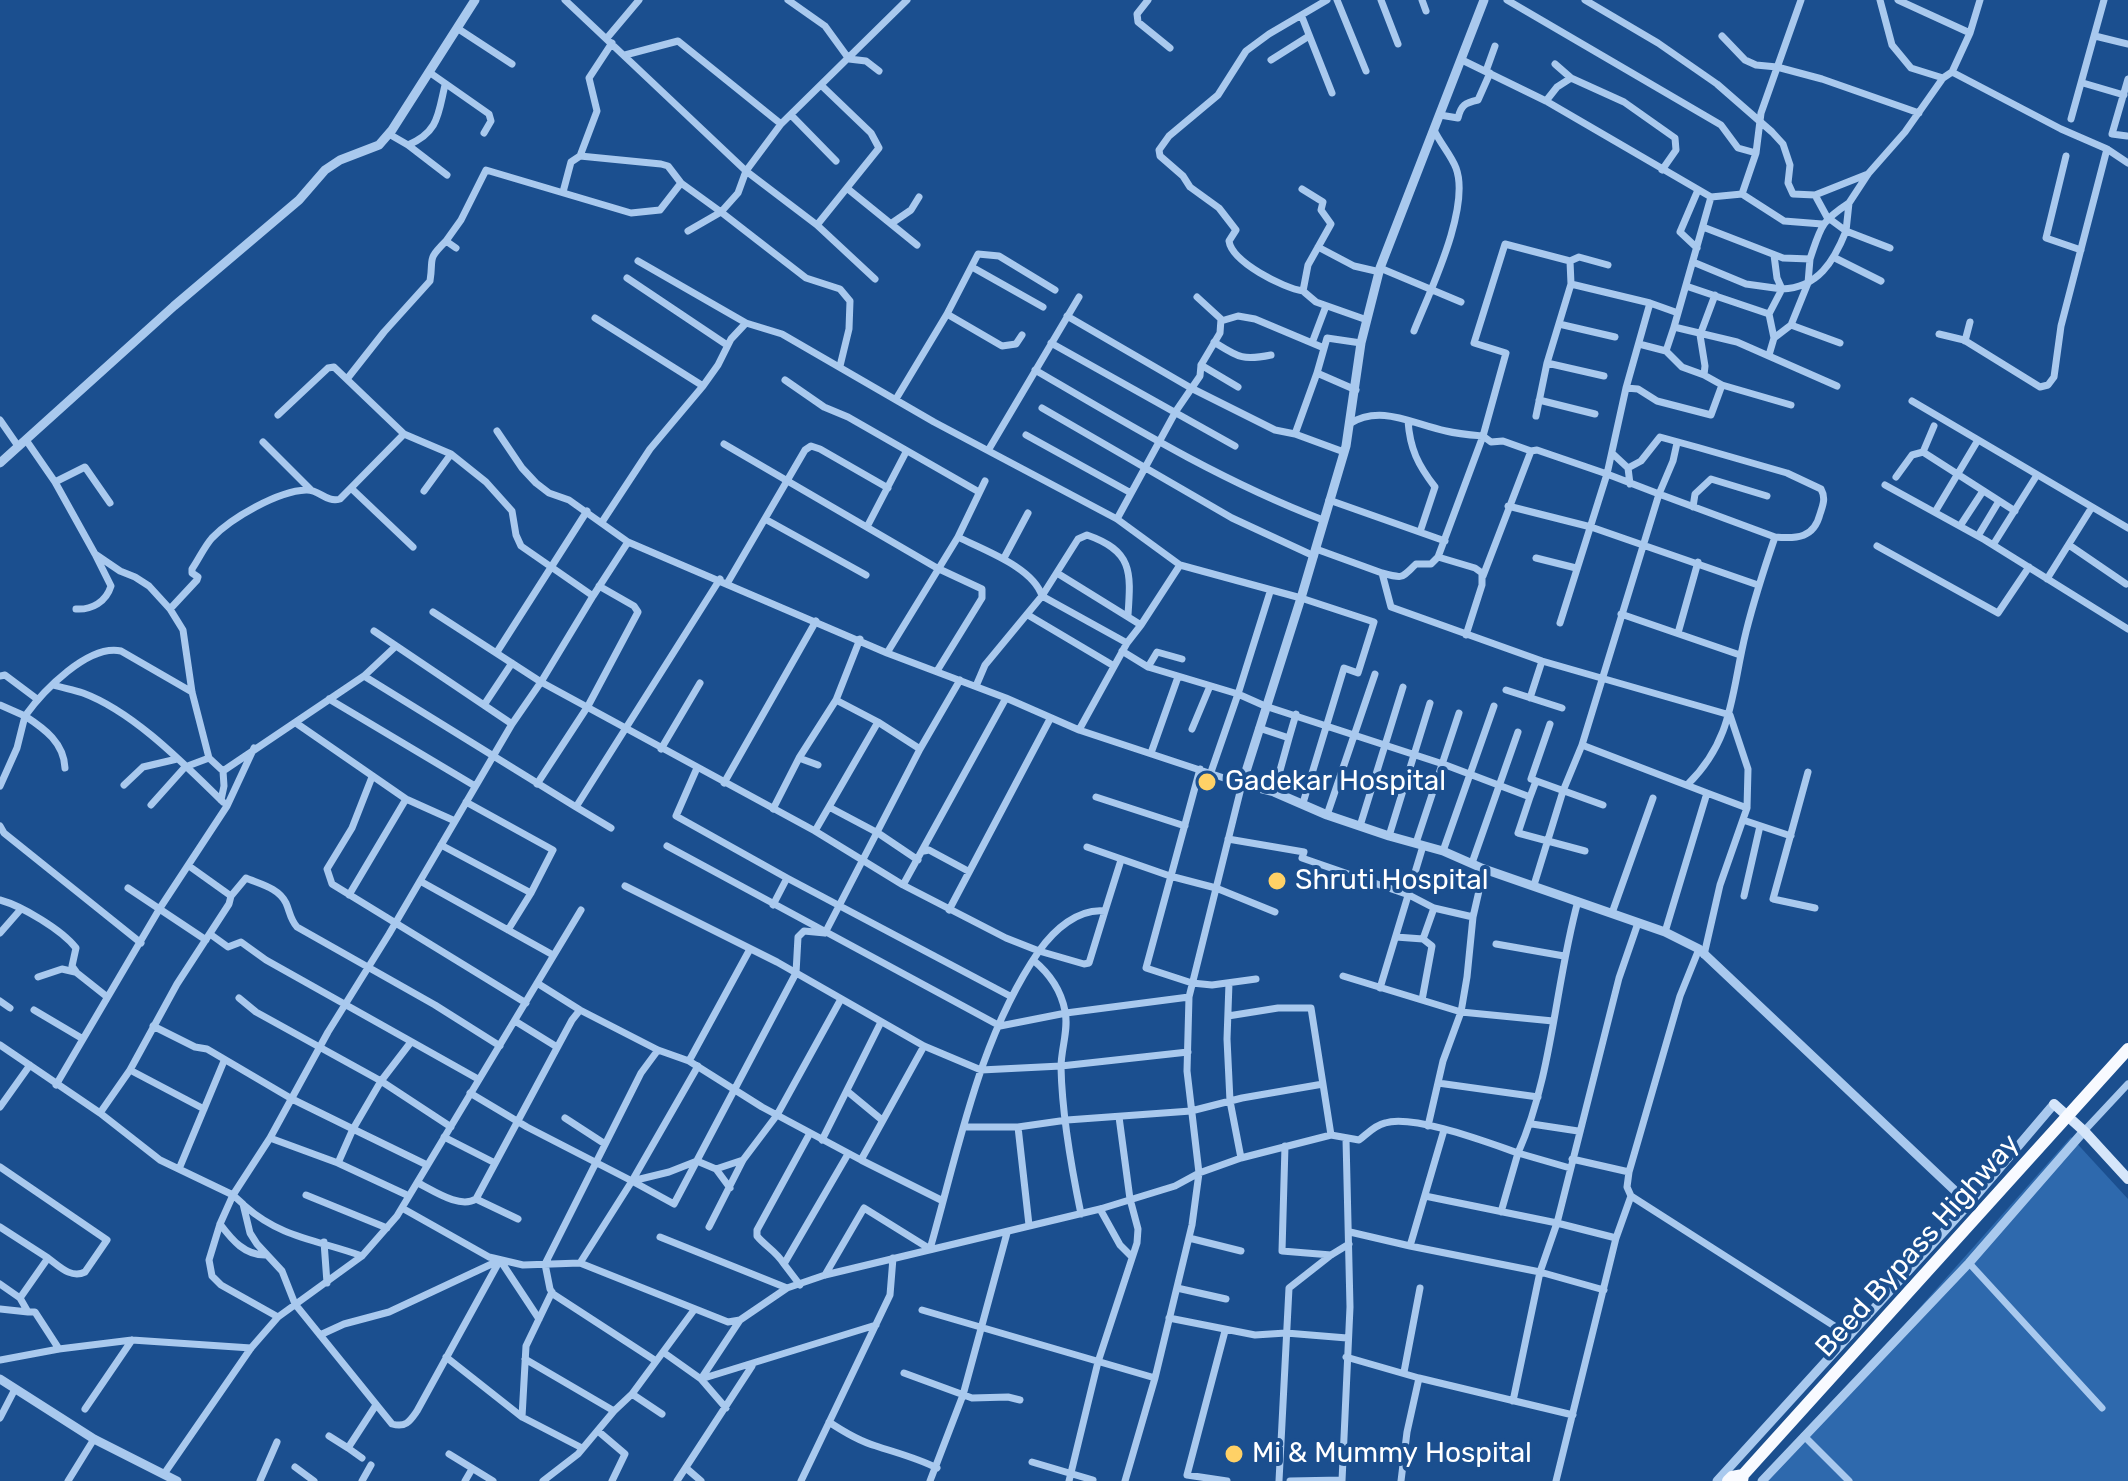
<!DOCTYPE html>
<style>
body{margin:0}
canvas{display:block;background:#1b4f8f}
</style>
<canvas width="2128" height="1481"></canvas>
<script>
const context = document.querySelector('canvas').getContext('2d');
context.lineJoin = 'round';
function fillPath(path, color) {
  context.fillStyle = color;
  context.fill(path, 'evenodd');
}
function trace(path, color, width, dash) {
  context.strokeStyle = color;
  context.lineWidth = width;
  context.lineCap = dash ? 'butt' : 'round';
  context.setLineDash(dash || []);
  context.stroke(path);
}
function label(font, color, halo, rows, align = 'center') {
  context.font = font + ' Rubik,sans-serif';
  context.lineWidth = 8;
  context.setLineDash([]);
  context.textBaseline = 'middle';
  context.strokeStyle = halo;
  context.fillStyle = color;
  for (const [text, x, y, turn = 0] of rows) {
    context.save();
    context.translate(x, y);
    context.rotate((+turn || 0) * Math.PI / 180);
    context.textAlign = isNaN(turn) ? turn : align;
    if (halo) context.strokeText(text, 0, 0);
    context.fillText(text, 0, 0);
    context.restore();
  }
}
const green = new Path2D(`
 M2071,1137L2128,1199V1481H1766Z`);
const minor = new Path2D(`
 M565,0L746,171L738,193L721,212L806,278L840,289L850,301L849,329L840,366
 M788,0L825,26L849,59L866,61L879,71
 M1148,0L1137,14L1138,22L1170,48
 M1337,0L1366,71
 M1381,0L1398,44
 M1422,0L1426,11
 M1507,0L1721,125L1738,148L1756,153
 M1585,0L1658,43L1717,84L1772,132L1783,144L1790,165L1788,183L1793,194L1815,195L1868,174
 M1880,0L1892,45L1911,68L1943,78
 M1898,0L1970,33L1952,72
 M1302,17L1332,93
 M457,28L512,64
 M1970,33L1980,0
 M1722,36L1745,60L1756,65L1777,67L1822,79L1919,113
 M2095,36L2128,44
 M607,38L639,0
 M625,55L678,41L781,124
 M1271,60L1309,36
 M1462,60L1546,101L1711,197
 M1555,64L1571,78L1624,102L1675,138L1676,150L1662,170
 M1486,71L1495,46
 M429,72L489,114L491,121L484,133
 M2083,83L2124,95
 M1546,101L1557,87L1571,78
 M791,115L836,161
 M1440,115L1458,118C1461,105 1465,103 1478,100L1490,73
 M2071,119L2104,0
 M389,134L408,145C439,132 438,114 445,85
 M2127,136L2112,134L2128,79
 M408,145L447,175
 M580,156L597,111L589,78L612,43
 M2066,156L2046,238L2081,250
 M848,189L917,245
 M1302,189L1323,202L1321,210L1331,224L1308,265L1303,291C1283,288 1232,262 1229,241L1236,230L1219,208L1190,187L1183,176L1160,156L1159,150L1169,136L1218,95L1246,51L1269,34L1327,0
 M563,192L571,162L580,156L661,164L668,166L681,183
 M1742,194L1756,153L1761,113L1801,0
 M1815,195L1827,217L1846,231L1849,203L1868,174L1905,132L1943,78L1952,72L2061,129L2107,149L2128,163
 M892,223L911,210L919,197
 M817,225L879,148L871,133L822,86
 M1703,227L1783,258L1810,259L1808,283L1791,325
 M1318,247L1354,266L1380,272
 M456,248L446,241L461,220L486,170L631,213L660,210L681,183L721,212L688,231
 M1697,248L1680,232L1698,190
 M1774,255L1777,278L1782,289
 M1835,258L1881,281
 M1810,259C1821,227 1820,222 1849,203
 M638,261L746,323
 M1570,261L1579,257L1608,265
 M1693,262L1746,284L1782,289
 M972,267L1043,307
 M1380,268L1461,302
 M627,278L727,345
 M875,279L817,225L746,171L781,124L907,0
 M1571,284L1650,303L1678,313L1711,197L1742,194L1784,221L1822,224
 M1686,286L1769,314
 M1303,291L1316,302L1367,320
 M1197,297L1221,319L1220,333L1201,365L1238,387
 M1678,313L1674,327L1737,342L1837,386
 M947,314L1002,346L1016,344L1022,335
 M1067,316L1191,388L1275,430L1295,434
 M595,318L703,386
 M1221,321L1238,316L1255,319L1324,348
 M1559,324L1615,337
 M1414,331C1429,293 1471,208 1456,168C1451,155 1440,143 1434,130
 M1939,334L1964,340L2040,387L2048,385L2054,377L2061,326L2107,149
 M1774,338L1791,325L1840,343
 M1965,341L1970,322
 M1214,342C1238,357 1242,361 1271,355
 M1051,343L1235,446
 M1312,343L1326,306
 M1639,344L1666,351L1682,367L1704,375
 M1666,351L1674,327
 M1769,355L1774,338L1769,314L1782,289C1818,288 1834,261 1846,231L1890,248
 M1547,363L1604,376
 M1201,365L1200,376L1176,411L1117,519L1180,565L1301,598L1374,622L1358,673L1344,668L1303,803
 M1035,370C1129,425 1221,481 1323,520
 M1317,373L1356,390
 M347,379L384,332L430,281C434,257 426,261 446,241
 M785,380L824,407L848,417L979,492
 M1722,385L1791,405
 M1626,388L1638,389L1657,401L1711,415L1722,385L1704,375L1705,366L1700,335L1715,295
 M896,399L947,314L978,254L999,256L1055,290
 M1539,400L1595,414
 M1912,401L2128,528
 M1042,408L1232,518L1314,556
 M278,415L328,368L334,367L404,434L451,454L486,482L512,511L516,535L521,546L593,596
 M0,420L18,446
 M1408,421C1410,449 1418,465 1435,487L1420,532
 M1349,424C1381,404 1412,424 1446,431C1458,434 1471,435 1483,436L1506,353L1474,343L1505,244L1570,261L1571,284L1547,363L1536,416
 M497,431L522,468L536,483L549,493L569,500L628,542
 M1026,435L1131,493
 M26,440L55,482L95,554L120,571L135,577L149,586L170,609L183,630L192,692L209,758L223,771L224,786L221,800
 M263,442L311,490
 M1677,443L1673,461L1659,494L1775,537C1764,569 1754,600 1746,632C1731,692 1734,739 1688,784
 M724,444L937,568L982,589V598L937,671
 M989,449L1079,297
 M1344,452L1295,434L1317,373L1327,338L1361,343
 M1923,452L1934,426
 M1613,454L1628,468L1630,484
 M1628,468L1641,461L1660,437L1700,448L1787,473L1821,489C1826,498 1823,505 1820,514C1814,538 1797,539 1775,537
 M1896,477L1912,455L1923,452L2015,511
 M55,482L85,467L110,503
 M1885,485L1985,540L2128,629
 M352,489L413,547
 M424,491L451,454
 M1329,500L1445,541
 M1508,506L1591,527L1758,585
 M1693,507L1695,494L1711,479L1767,496
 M1935,512L1978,440
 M765,519L866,575
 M602,522L650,449L703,386L718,365L731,339L746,323L782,334L934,422L1117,519
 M868,525L906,452
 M1960,526L1983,491
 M1978,536L1999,501
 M958,537L985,481
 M1993,545L2037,475
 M2069,545L2126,584
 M1877,546L1998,613L2029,567
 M1316,549L1382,573L1391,607L1542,661L1730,715L1748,769L1747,808L1720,885L1704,955
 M1004,558L1028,513
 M1536,558L1576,568
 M1057,573L1141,625L1127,643L1079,730
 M1382,573C1404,579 1401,578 1416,564H1431L1438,557
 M1483,576L1531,451L1537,450L1607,474L1560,623
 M2047,579L2092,507
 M728,582L805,450L811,446L820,449L888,488
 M1270,592L1238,694L1265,706L1443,764L1530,797L1536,781
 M76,609C92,610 106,602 111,586L96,556
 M170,609L197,580L198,577L192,573V569C199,559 204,547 212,538C231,518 278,491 306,490C319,489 326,503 340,499L404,434
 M433,612L541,682L815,831L903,885L1006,938L1039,951C1054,930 1078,908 1105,911L1089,963L1084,964L1039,951C979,1038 959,1148 930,1249L864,1208L825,1275
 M1621,614L1740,655
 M1028,615L1114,666
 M1141,625L1180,565
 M374,631L512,724
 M1678,633L1698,562
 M1466,635L1482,585V573L1475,568L1438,557L1483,436L1491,442L1503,441L1531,451
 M1122,651L1148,667L1238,694L1211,772
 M497,652L587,511
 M887,653L958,537C983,550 1033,567 1042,596L1127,643
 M1148,667L1157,652L1182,659
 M0,676L5,675L37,699
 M364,676L576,807L720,579
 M53,685C63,688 74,690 83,693C134,712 185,765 223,802
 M976,686L985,665L1042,596L1078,539L1087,535C1133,551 1131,572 1128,615
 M1506,690L1562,708
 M1530,698L1542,661
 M329,699L475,786
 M836,700L878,722L920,749
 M0,705L25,716L17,748L0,786
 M484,705L512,663
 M296,723L406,799L455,821
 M1550,724L1531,779L1603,805
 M1259,728L1289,738L1274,792
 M1192,729L1210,686
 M1289,738L1296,714
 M1582,745L1707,793L1665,932
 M661,749L700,683
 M1151,753L1178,677
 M799,758L818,765
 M65,768C64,743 45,729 25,716C43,691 88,644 121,651L192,692
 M697,768L676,816L787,878L773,905
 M1200,769L1146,968L1192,983L1212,985L1256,979
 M223,771L364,676L396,646
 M1808,772L1773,899L1815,908
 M372,777L352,828L327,869L332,884L526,1003
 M724,783L816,621
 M537,784L588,706L638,612L634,606L599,586
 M124,785L143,767L177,759
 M1707,793L1747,808
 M1096,797L1185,826
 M1530,797L1518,833L1585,851
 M151,805L185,767L209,758
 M576,807L611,828
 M829,807L878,833L918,860
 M773,809L799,758L836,700L860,639
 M1327,815L1375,674
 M1743,820L1791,836
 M0,826L4,833L141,943
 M1360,826L1403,687
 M815,831L878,722
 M1389,836L1430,703
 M1228,839L1304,852L1302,858L1409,895L1434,908L1473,917
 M1416,843L1459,713
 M441,845L531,893L553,850L466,802
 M667,846L1000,1026L1066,1013L1189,997
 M1087,847L1170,876L1216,888L1275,912
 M924,851L929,850L968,871
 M1443,851L1494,706
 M1472,863L1518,732
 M787,878L1010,996
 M420,881L553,955
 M903,885L1006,698
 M1534,885L1563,791L1582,745L1659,494L1607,474L1626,388L1650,303
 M625,886L777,962L924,1046L981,1070L1061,1066L1188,1052
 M128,888L206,940
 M349,895L406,799
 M231,896L246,878C260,884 279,888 286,903C290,912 290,919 297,927L435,1005L500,1046
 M1744,896L1760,826
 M0,900C22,906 62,930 76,948L72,966L77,973L106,996
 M949,910L1050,719
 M1105,911L1121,860
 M1612,913L1653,798
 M508,930L531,893
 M0,933L21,909
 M825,933L804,931L798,937L796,973L674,1204L632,1181L580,1263L728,1322L740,1320L787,1288L825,1275L1100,1209L1175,1186L1199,1173L1241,1158L1331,1135L1359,1140C1367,1134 1375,1125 1385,1123C1413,1114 1489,1143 1518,1153C1553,1074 1555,984 1578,901
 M825,933L920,749L960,680
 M210,934L228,947L241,942L266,960L478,1079
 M1396,937L1423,939L1434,908
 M1496,944L1564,956
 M1033,960C1049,973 1061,990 1065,1011C1069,1029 1061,1049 1061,1067C1062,1116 1071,1166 1081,1214
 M1343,976L1461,1012L1553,1021
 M38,977L62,969L75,972
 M537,983L580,1010L658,1050L689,1061L762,1107L861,1160L943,1201
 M1229,983L1227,1039L1230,1101L1241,1158
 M1380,988L1423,846
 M239,998L256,1012L381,1081L451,1127
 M1422,1000L1432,946L1423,939
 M0,1001L10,1008
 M34,1010L83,1039L160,908L227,806L254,748
 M1228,1016L1278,1008H1311L1331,1135
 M515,1021L557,1047
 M153,1026L195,1047L207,1049L292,1099L353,1129L338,1163L270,1138
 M411,1042L381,1081L353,1129L427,1165
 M0,1045L100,1113L160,1160L233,1195L243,1204L250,1233L257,1244L282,1271L295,1304L392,1424C406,1428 410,1421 417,1411L500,1260
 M689,1061L750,949
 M130,1070L204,1109
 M1438,1083L1538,1097
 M56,1085L83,1039
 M847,1091L882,1120
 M470,1093L527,1127L632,1181L669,1172L697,1161L716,1169L743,1160
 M0,1107L30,1065
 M100,1113L130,1070L177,984L229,904L231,896L189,866
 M565,1118L605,1144
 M1532,1124L1578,1131
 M1428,1126L1443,1061L1461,1012L1467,977L1473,917L1484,869
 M964,1127H1018L1067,1120L1191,1111L1242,1098L1323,1084
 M1018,1127L1029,1225
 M2084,1131L2128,1084
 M444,1137L495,1163
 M822,1140L881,1022
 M1285,1146L1282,1251L1331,1255
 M1572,1159L1629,1172
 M861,1160L924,1046
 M338,1163L409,1196
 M0,1167L107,1240L85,1272C71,1279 59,1266 48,1258L20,1298
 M179,1169L224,1061
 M716,1169L730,1188
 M632,1181L698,1066
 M418,1183C434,1191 460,1209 476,1199L572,1020L580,1010
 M306,1195L387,1228
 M1425,1196L1557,1223L1616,1238
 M1631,1196L1850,1336
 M476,1199L518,1219
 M245,1206C281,1238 318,1240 362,1256
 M402,1208L489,1257L523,1265L580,1263
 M1100,1209L1120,1245L1132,1257
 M1501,1212L1518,1153L1570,1168
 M220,1224C232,1240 245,1256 267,1255
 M0,1227L48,1258
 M709,1227L743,1160L777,1115L841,999
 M1350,1232L1410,1246L1540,1272L1557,1223L1619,978L1638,923
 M660,1237L787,1288
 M1189,1238L1241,1251
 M324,1242L327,1283
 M1410,1246L1444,1130
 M500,1260L539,1319
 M1969,1263L2102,1408
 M784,1264C776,1251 765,1246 757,1236V1230L810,1133
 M0,1284L20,1298L28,1312H35L59,1349
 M800,1285L784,1264L848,1154
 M1177,1288L1226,1299
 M552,1292L526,1346L522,1417L582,1448
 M0,1309L28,1312
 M922,1310L1155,1378
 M278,1317L221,1285L212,1276L209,1260L220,1224L233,1195L270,1138L328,1032L389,934L512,724L541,682L593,596L628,542L887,653L1006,698L1079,730L1242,784L1189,997L1187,1071L1199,1173L1192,1225L1155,1378L1125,1481
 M1169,1318L1255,1335L1286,1333L1347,1338
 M1225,1331L1187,1475L1227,1481
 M320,1335L344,1324L389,1312L498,1261
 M663,1352L701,1379L876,1325
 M446,1357L522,1417
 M1346,1357L1419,1378
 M525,1359L614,1411
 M0,1360L59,1349L132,1340L251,1348
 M656,1361L553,1294L550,1289L545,1264L641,1073L658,1050
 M1404,1372L1420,1288
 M904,1373L972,1398L1008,1397L1020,1400
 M632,1394L662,1414
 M1513,1401L1540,1272L1604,1290
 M726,1408L701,1379L740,1320
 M85,1409L132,1340
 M0,1418L15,1389
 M829,1422C844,1432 859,1441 876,1446C897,1453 917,1458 937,1468
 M598,1431L625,1454L612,1481
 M329,1436L348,1448
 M1804,1436L1849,1481
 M449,1454L493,1481
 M362,1458L348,1448L376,1405
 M1032,1462L1093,1480
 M295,1467L314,1481
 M686,1468L701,1481
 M164,1474L251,1348L278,1317L362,1256L397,1216L581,910
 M68,1481L94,1439
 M260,1481L277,1442
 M362,1481L371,1465
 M465,1481L472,1469
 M543,1481L578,1454L614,1411L632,1394L694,1310
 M677,1481L752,1366
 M801,1481L890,1295L893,1258
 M930,1481L963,1395L1007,1233
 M1069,1481L1098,1362L1137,1243L1138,1229L1130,1199L1119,1117
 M1279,1481L1289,1288L1331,1255L1349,1244
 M1290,1481L1342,1480
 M1342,1481L1350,1307L1346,1139
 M1401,1481L1407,1432L1419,1378L1573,1415
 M1556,1481L1616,1238L1631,1196L1627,1187L1629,1172L1680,996L1699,949`);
const tertiary = new Path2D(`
 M1484,0L1380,268L1361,343L1346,446L1301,598L1242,784L1274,792L1327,815L1389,836L1443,851L1484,869L1665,932L1699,949L1969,1204
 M0,463L174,306L299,200L325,170L340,160L379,145L392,130L475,0
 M0,1379L94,1439L177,1481
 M1717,1481L1969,1204L2054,1104
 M1762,1481L1969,1263L2084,1131`);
const secondary = new Path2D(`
 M2054,1104L2084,1131L2128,1179`);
const trunk = new Path2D(`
 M1728,1481L1732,1477L1743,1475
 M1742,1481L1743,1475L2128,1049`);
const markers = [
 [1207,782,10,"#ffd166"],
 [1277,881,10,"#ffd166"],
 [1234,1454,10,"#ffd166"]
];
const poiNames = [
 ["Gadekar Hospital",1225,782],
 ["Shruti Hospital",1295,881],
 ["Mi & Mummy Hospital",1252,1454]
];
const streetNames = [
 ["Beed Bypass Highway",1918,1246,-48]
];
fillPath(green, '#2e69ad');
trace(minor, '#a9c9ee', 7);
trace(tertiary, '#a9c9ee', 9);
trace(secondary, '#d6e6fa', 10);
trace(trunk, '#f8faff', 12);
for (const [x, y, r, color] of markers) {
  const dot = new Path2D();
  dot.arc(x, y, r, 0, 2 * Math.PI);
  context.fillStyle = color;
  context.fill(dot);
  trace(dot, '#1b4f8f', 3);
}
label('28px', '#fff', '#1b4f8f', poiNames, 'left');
label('28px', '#fff', '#1b4f8f', streetNames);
</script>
